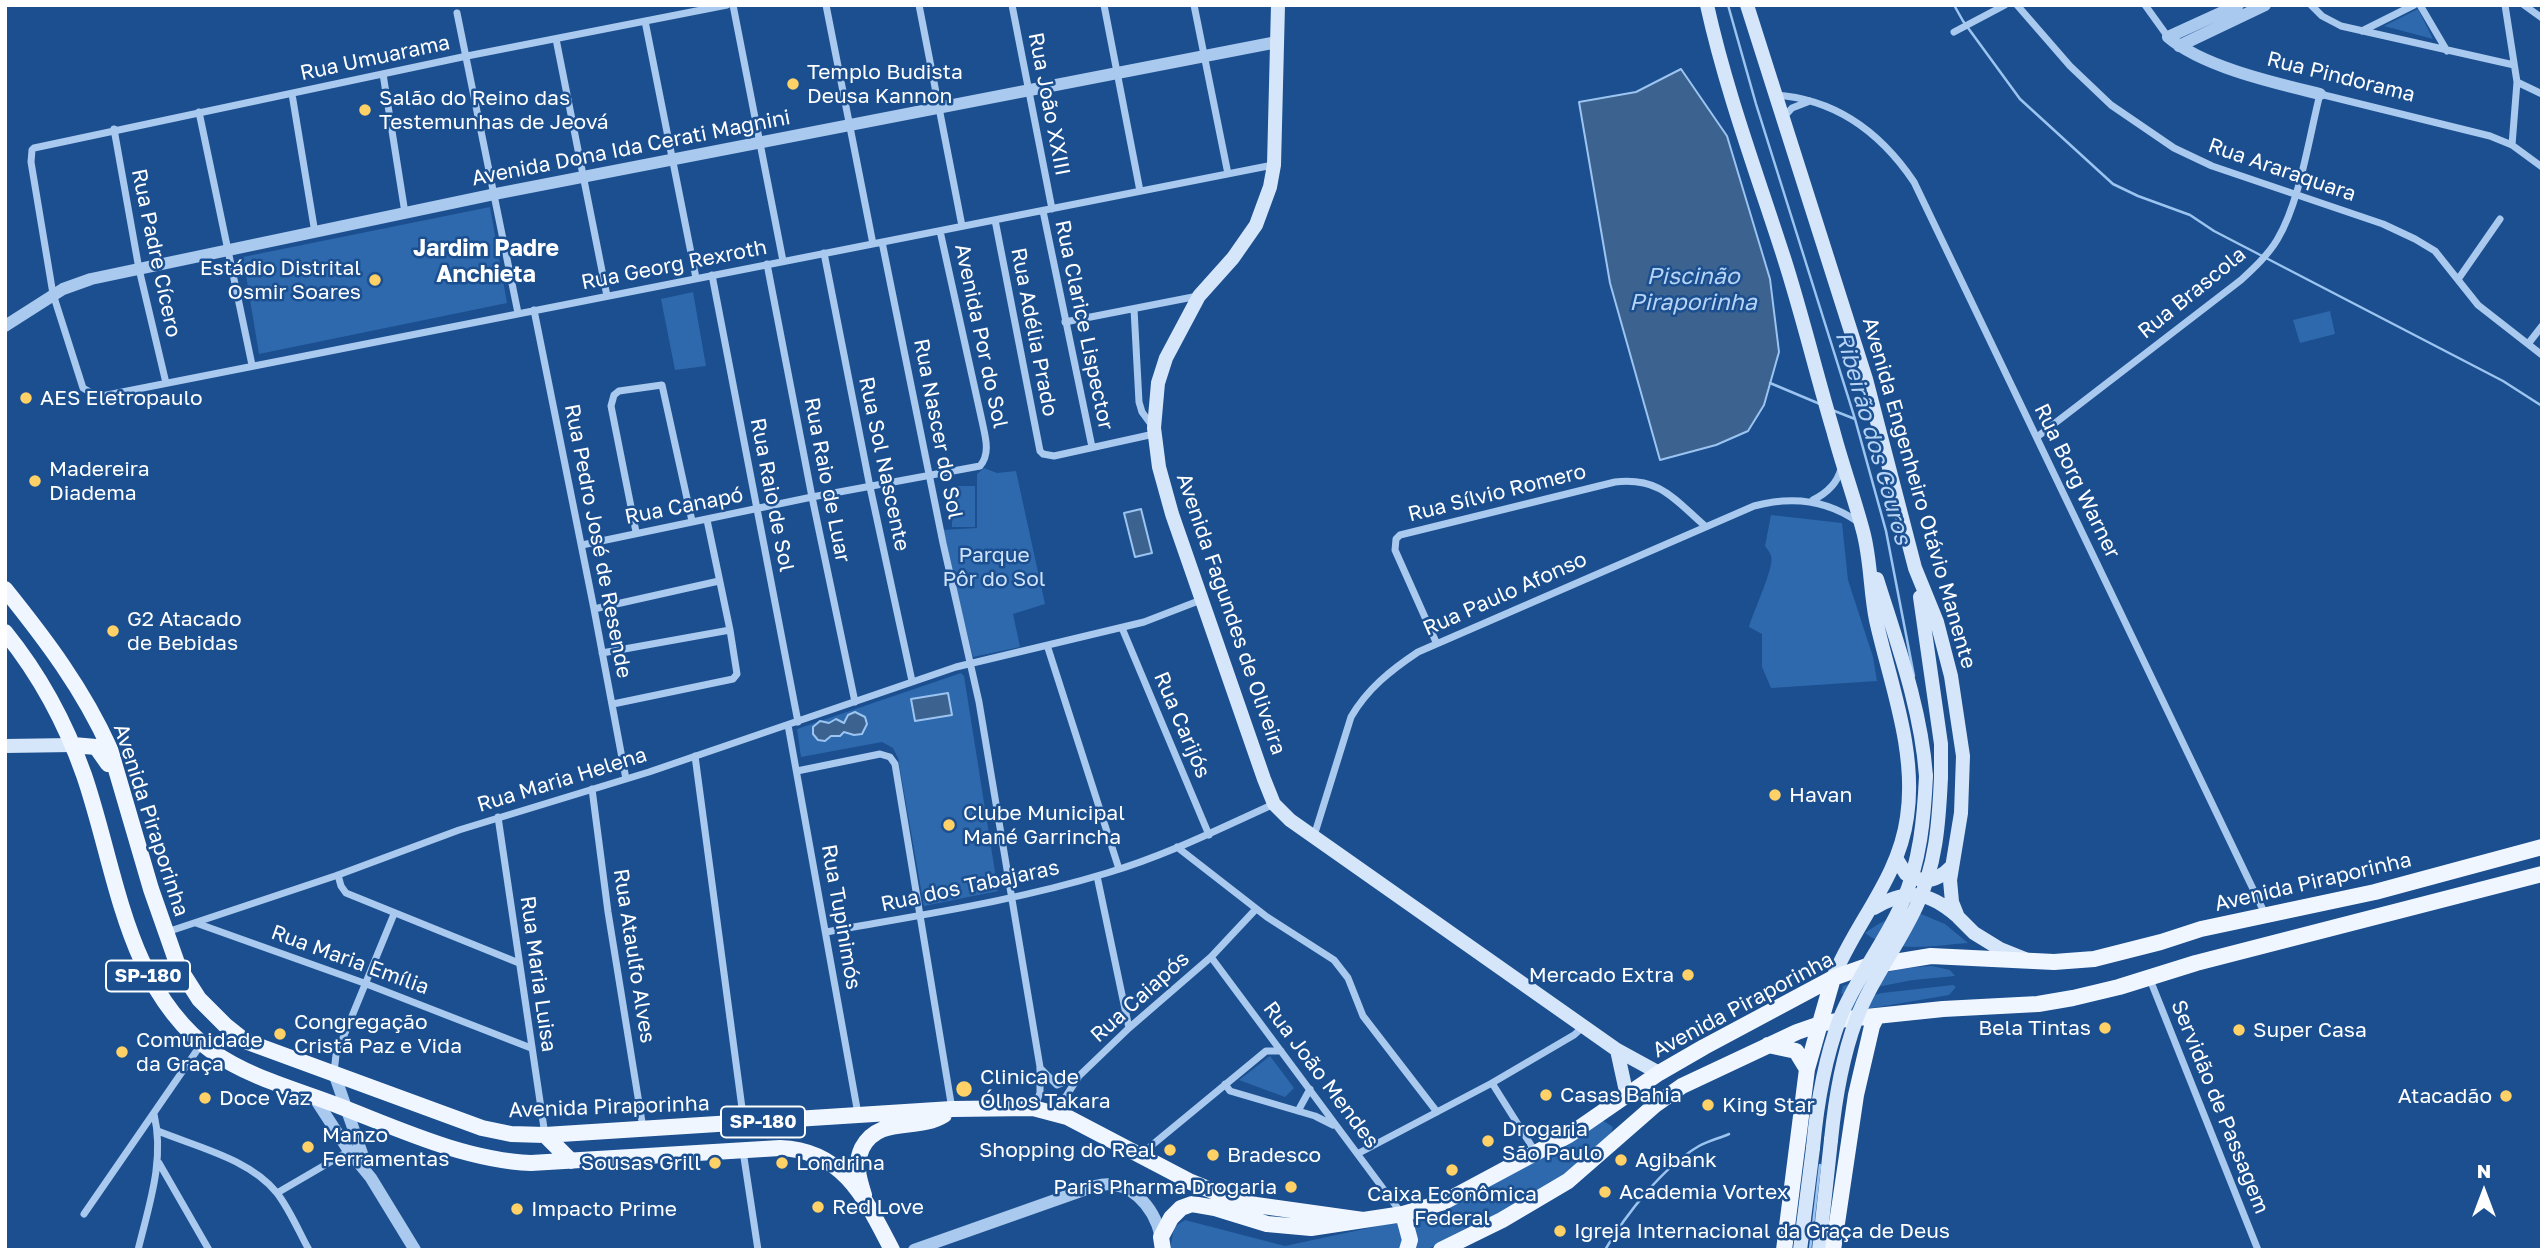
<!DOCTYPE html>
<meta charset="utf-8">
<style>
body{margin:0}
#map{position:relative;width:2547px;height:1255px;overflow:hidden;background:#1b4f8f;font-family:"Golos Text",sans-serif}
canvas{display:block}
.frame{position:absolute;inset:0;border:7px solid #fff;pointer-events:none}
.north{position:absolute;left:2449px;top:1157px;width:70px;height:70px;-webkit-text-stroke:5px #1b4f8f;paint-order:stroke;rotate:0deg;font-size:19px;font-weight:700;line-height:28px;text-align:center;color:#fff}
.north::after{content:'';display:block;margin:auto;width:24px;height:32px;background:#fff;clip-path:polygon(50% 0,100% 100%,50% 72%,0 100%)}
</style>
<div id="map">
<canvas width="2547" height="1255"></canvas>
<div class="frame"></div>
<div class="north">N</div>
</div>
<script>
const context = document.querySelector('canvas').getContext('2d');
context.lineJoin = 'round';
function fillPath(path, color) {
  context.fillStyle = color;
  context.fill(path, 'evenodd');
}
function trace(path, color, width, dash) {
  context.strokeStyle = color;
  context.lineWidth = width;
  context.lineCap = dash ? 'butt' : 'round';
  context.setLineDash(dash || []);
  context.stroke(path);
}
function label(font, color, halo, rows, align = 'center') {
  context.font = font + ' "Golos Text",sans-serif';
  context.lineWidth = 5;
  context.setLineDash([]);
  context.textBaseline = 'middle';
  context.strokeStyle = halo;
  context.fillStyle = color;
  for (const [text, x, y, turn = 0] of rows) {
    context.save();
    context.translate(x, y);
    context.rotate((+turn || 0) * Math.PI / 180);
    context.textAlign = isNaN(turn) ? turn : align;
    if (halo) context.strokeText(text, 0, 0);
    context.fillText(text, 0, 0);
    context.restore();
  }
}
const green = new Path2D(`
 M2418,9L2433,39L2384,26Z
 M490,207L507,303L259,354L243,257Z
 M693,292L706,366L675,370L661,299Z
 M2330,311L2335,334L2300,343L2293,320Z
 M984,468L997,473L1016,471L1045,604L1013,614L1020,647L973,657L942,530L977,528V474Z
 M952,486H975V527H952Z
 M1771,515L1842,523L1848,580L1873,657L1877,681L1771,688L1762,667V634L1749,627C1753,612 1775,566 1771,556C1770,552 1767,549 1765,546Z
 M961,673L964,676L998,891L924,906L898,758L893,748L882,742L801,757L797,729Z
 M1921,914L1945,924L1968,943C1935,945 1894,955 1865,933C1886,918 1895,915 1921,914Z
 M1932,966L1950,970L1955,976L1913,980L1841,994L1843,986C1873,975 1901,967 1932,966Z
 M1953,985L1956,987L1949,995L1837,1014L1836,1013L1839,1004L1882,993Z
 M1270,1056L1294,1088L1285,1097L1239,1080Z
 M1602,1120L1613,1127L1608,1142L1573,1171L1468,1232L1425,1250H1170L1174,1227L1185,1220L1285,1246L1443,1212Z`);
const water = new Path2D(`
 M1681,69L1727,136L1770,279L1779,352L1764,405L1748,431L1716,445L1660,460L1610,283L1579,102L1636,92Z
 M1141,509L1152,553L1135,557L1124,513Z
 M948,693L952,715L915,721L911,699Z
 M855,712L865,717L867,724L862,734L854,735L844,732L840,736H831L825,741L818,740L813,734V727L820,721L829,723L836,719L844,723L848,715Z`);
const stream = new Path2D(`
 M1728,5L1756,104L1855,419L1886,531L1914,676
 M1954,5L1963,21L2020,99L2113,184L2138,196L2190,215L2214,231L2503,381L2542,406
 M1770,383L1820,404
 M1832,410L1855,419
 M1605,1250C1626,1214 1663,1167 1699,1146C1708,1141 1720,1138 1729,1134
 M1810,1250L1820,1165`);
const minor = new Path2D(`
 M727,5L467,56L34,148L32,150L31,162L53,294L83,388L95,395L102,396L1273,165
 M733,5L783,261
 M826,5L873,244
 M919,5L962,226
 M1012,5L1052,209
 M1104,5L1140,191
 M1194,5L1228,174
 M2017,5L2070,66L2111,105L2174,148L2212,166L2383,224L2415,239L2435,251L2478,305L2542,355
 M2145,5L2168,37
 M2311,5L2322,16L2341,26L2514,65
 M2420,5L2447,51
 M2505,5L2517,82L2512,145
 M2524,5L2542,18
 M457,13L518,313
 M645,21L696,278
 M2362,31L2414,5
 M1954,32L2005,5
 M556,39L607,296
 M383,74L405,213
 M2517,82L2542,94
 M292,94L315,233
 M1775,95C1836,99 1881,133 1914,182L2266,916
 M199,112L252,365
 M1783,118L1792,108L1810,101
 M114,129L139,269L166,383
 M1043,211L1092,447
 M995,220L1040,451L1043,454L1054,456L1154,434
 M882,242L943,543L979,702L1040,1067V1093L1034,1108
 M824,253L870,487L912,681
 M767,264L812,497L855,702
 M712,275L798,722
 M2459,278L2500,219
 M1134,309L1139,402L1142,412L1153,427
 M534,310L594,609L626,779
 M1065,322L1198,296
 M2528,344L2542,326
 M2037,437L2241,280C2254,268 2268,255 2277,240C2300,202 2309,137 2320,94L2490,136L2512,145L2542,167
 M1813,500C1827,493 1837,484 1841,469
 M636,532L611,406L614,395L619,391L662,385L692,521
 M582,545L812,497L980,466C991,453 985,436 982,421L940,231
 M594,609L719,581
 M1122,628L1209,835
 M1436,642L1395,550L1396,539L1400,535L1615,482C1660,477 1674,499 1705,526
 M1047,645L1119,869
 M602,653L730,630
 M613,704L733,679L737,674L730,630L707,520
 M788,725L858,1114
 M695,756L744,1123
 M797,771L880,754L890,757L895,764L952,1109
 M592,789L608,912L643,1128
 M498,817L545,1135
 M1314,836L1351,717C1367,689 1391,670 1418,652L1754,506C1791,496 1826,499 1858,522
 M1177,847L1267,917L1334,960L1348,978L1363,1016L1437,1112
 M338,875L341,886L346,893L519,963
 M1097,876L1129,1028
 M196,923L364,983L531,1048
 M167,932L338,875L459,830L649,772L956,667L1144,622L1201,600
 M826,932C920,915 1015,901 1107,873C1165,856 1219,829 1274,804
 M1211,957L1402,1214
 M2149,977L2258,1250
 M1040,1068L1057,1085L1075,1078
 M334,1072L336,1055L394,914
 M1492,1083L1536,1153
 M1225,1084L1230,1091L1315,1116L1333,1125
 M1298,1111L1310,1089
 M1067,1117L1063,1107V1101L1079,1076L1129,1028L1211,957L1256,909
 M158,1131C197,1147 250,1159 277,1193C290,1210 299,1232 309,1250
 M743,1151L758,1250
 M1359,1153L1492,1083L1574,1035L1584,1026
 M1140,1155L1266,1051H1281
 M159,1163L209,1250
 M277,1193L349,1151
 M84,1214L202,1043
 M138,1250C149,1205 165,1160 154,1114`);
const tertiary = new Path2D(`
 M2238,5L2168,37C2203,67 2275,83 2320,94
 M2179,46L2265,5
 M5,326L63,289L91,279L495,194L1277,42
 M334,1073L366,1165
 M314,1097L349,1151L371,1178L415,1250
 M914,1250L1095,1186C1129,1177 1154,1206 1161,1237`);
const secondary = new Path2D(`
 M1278,5L1274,165L1270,187L1256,225L1233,258L1199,296L1166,358L1158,383L1154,428L1159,467L1172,514L1264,779L1274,804L1290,820L1617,1050L1659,1073
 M1707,5C1726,91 1757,174 1784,258C1802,314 1816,373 1833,430C1842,464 1854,497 1863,531C1871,560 1870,591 1876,620C1890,683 1917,751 1907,817C1899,878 1855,923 1833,978
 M1747,5L1866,379L1915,568L1937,622L1951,676L1963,756L1961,813L1950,880L1952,902L1958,917L1974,933L2000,949L2025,959
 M1877,579C1897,643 1921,708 1926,776
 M1920,597L1941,744V777
 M5,746L73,745
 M1896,858L1906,874C1923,884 1938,881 1951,867
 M1874,908C1907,888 1928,891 1957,916
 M1617,1050L1627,1096
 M1800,1250L1813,1148
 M1819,1250L1831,1140`);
const primary = new Path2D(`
 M5,589C46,640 83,689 110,749L151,889L178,966L199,999L225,1025L245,1041L482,1128L511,1134L545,1135L952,1109L1033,1108L1067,1117L1191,1182L1230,1198L1256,1205L1363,1220
 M5,632C39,674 66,724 84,775C117,871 125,988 213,1052C250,1078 298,1090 339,1106C401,1130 465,1160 531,1163L780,1148C844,1150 866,1200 892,1250
 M73,745L96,747L108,764
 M1768,1045L1796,1051L1807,1069
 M545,1135L571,1161
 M864,1195C859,1179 854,1165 862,1148C879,1115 917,1132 944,1115
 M1403,1214L1410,1240L1407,1250
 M1163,1250L1161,1237L1171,1218L1181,1208L1192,1204L1215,1208L1267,1224L1311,1228L1403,1214L1444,1202L1569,1135L1659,1073L1704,1047L1833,978L1864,967L1931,956L2054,962L2094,959L2161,942L2201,929L2375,892L2542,847
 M1441,1250L1502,1220L1568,1181L1655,1105L1682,1086L1797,1032L1820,1024L1847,1019L1943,1009L2038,1004L2073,998L2119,987L2196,963L2542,874
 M1784,1250L1807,1069L1833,978
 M1833,1250L1856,1095L1872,1026L1877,1016`);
const secondaryBridge = new Path2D(`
 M1831,1140C1835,1100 1842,1058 1856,1020C1871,980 1898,946 1916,907C1936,867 1939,822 1941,777
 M1813,1148C1817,1103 1824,1061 1840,1018C1856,977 1886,942 1903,901C1920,861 1924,819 1926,776`);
const markers = [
 [793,84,7,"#ffd166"],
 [365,110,7,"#ffd166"],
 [375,280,7,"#ffd166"],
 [26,398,7,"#ffd166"],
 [35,481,7,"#ffd166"],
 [113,631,7,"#ffd166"],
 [1775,795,7,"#ffd166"],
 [949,825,7,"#ffd166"],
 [1688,975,7,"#ffd166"],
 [2105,1028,7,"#ffd166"],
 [2239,1030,7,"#ffd166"],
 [280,1034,7,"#ffd166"],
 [122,1052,7,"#ffd166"],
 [964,1089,9,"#ffd166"],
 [1546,1095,7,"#ffd166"],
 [2506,1096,7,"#ffd166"],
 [205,1098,7,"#ffd166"],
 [1708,1105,7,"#ffd166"],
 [1488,1141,7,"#ffd166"],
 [308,1147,7,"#ffd166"],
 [1170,1150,7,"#ffd166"],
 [1213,1155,7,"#ffd166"],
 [1621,1160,7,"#ffd166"],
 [715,1163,7,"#ffd166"],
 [782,1163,7,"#ffd166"],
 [1452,1170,7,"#ffd166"],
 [1291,1187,7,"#ffd166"],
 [1605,1192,7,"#ffd166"],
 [818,1207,7,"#ffd166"],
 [517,1209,7,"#ffd166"],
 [1560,1231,7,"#ffd166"]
];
const shields = [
 [148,976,84],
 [763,1122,84]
];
const shieldNames = [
 ["SP-180",148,976],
 ["SP-180",763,1122]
];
const streetNames = [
 ["Rua Umuarama",375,58,-12],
 ["Rua Pindorama",2341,77,14],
 ["Rua João XXIII",1049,104,79],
 ["Avenida Dona Ida Cerati Magnini",631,148,-11],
 ["Rua Araraquara",2282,170,19],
 ["Rua Padre Cícero",156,253,78],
 ["Rua Georg Rexroth",674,265,-11],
 ["Rua Brascola",2192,293,-39],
 ["Rua Clarice Lispector",1084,325,78],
 ["Rua Adélia Prado",1034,332,79],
 ["Avenida Por do Sol",981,336,78],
 ["Rua Nascer do Sol",938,429,79],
 ["Rua Sol Nascente",884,464,78],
 ["Rua Raio de Luar",827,480,79],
 ["Rua Borg Warner",2077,481,64],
 ["Rua Sílvio Romero",1497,493,-14],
 ["Avenida Engenheiro Otávio Manente",1919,493,74],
 ["Rua Raio de Sol",772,495,79],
 ["Rua Canapó",684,506,-11],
 ["Rua Pedro José de Resende",598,541,79],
 ["Rua Paulo Afonso",1505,594,-24],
 ["Avenida Fagundes de Oliveira",1231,614,71],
 ["Rua Carijós",1182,725,67],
 ["Rua Maria Helena",562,780,-17],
 ["Avenida Piraporinha",151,820,72],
 ["Avenida Piraporinha",2313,882,-13],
 ["Rua dos Tabajaras",970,886,-12],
 ["Rua Tupinimós",841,917,80],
 ["Rua Ataulfo Alves",634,956,81],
 ["Rua Maria Emília",350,960,20],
 ["Rua Maria Luisa",538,974,82],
 ["Rua Caiapós",1140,997,-42],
 ["Avenida Piraporinha",1743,1005,-28],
 ["Rua João Mendes",1321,1075,53],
 ["Avenida Piraporinha",609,1107,-2],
 ["Servidão de Passagem",2220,1107,68]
];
const poiNames = [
 ["Templo Budista",807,72],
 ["Deusa Kannon",807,96],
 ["Salão do Reino das",379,98],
 ["Testemunhas de Jeová",379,122],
 ["Estádio Distrital",361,268,"right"],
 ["Osmir Soares",361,292,"right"],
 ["AES Eletropaulo",40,398],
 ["Madereira",49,469],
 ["Diadema",49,493],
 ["G2 Atacado",127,619],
 ["de Bebidas",127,643],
 ["Havan",1789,795],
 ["Clube Municipal",963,813],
 ["Mané Garrincha",963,837],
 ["Mercado Extra",1674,975,"right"],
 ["Congregação",294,1022],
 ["Cristã Paz e Vida",294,1046],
 ["Bela Tintas",2091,1028,"right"],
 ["Super Casa",2253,1030],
 ["Comunidade",136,1040],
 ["da Graça",136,1064],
 ["Clinica de",980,1077],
 ["Ólhos Takara",980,1101],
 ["Casas Bahia",1560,1095],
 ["Atacadão",2492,1096,"right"],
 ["Doce Vaz",219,1098],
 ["King Star",1722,1105],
 ["Drogaria",1502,1129],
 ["São Paulo",1502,1153],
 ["Manzo",322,1135],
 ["Ferramentas",322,1159],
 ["Shopping do Real",1156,1150,"right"],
 ["Bradesco",1227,1155],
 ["Agibank",1635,1160],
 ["Sousas Grill",701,1163,"right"],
 ["Londrina",796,1163],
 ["Paris Pharma Drogaria",1277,1187,"right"],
 ["Academia Vortex",1619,1192],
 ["Caixa Econômica",1452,1194,"center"],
 ["Federal",1452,1218,"center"],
 ["Red Love",832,1207],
 ["Impacto Prime",531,1209],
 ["Igreja Internacional da Graça de Deus",1574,1231]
];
const parkNames = [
 ["Parque",994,555],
 ["Pôr do Sol",994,579]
];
const neighbourhoodNames = [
 ["Jardim Padre",486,249],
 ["Anchieta",486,275]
];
const waterNames = [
 ["Piscinão",1693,277],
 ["Piraporinha",1693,303],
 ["Ribeirão dos Couros",1873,438,74]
];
fillPath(green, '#2e69ad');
fillPath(water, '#3c6290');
trace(water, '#9cc4f0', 2);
trace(stream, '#9cc4f0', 2.5);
trace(minor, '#a9c9ee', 7);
trace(tertiary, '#a9c9ee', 12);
trace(secondary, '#d6e6fa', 14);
trace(primary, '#f0f6ff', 16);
trace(secondaryBridge, '#d6e6fa', 14);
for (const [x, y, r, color] of markers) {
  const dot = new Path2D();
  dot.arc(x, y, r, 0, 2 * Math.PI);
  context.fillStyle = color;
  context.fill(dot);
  trace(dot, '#1b4f8f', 2.5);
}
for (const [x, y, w] of shields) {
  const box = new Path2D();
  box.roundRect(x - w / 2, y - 15.5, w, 31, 5);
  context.fillStyle = '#1b4f8f';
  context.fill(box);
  trace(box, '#fff', 2);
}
label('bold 19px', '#fff', null, shieldNames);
label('21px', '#fff', '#1b4f8f', streetNames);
label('21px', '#fff', '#1b4f8f', poiNames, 'left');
label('21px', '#cfe3fa', '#1b4f8f', parkNames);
label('bold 23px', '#fff', '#1b4f8f', neighbourhoodNames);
label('italic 23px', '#b5d3f5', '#1b4f8f', waterNames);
</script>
